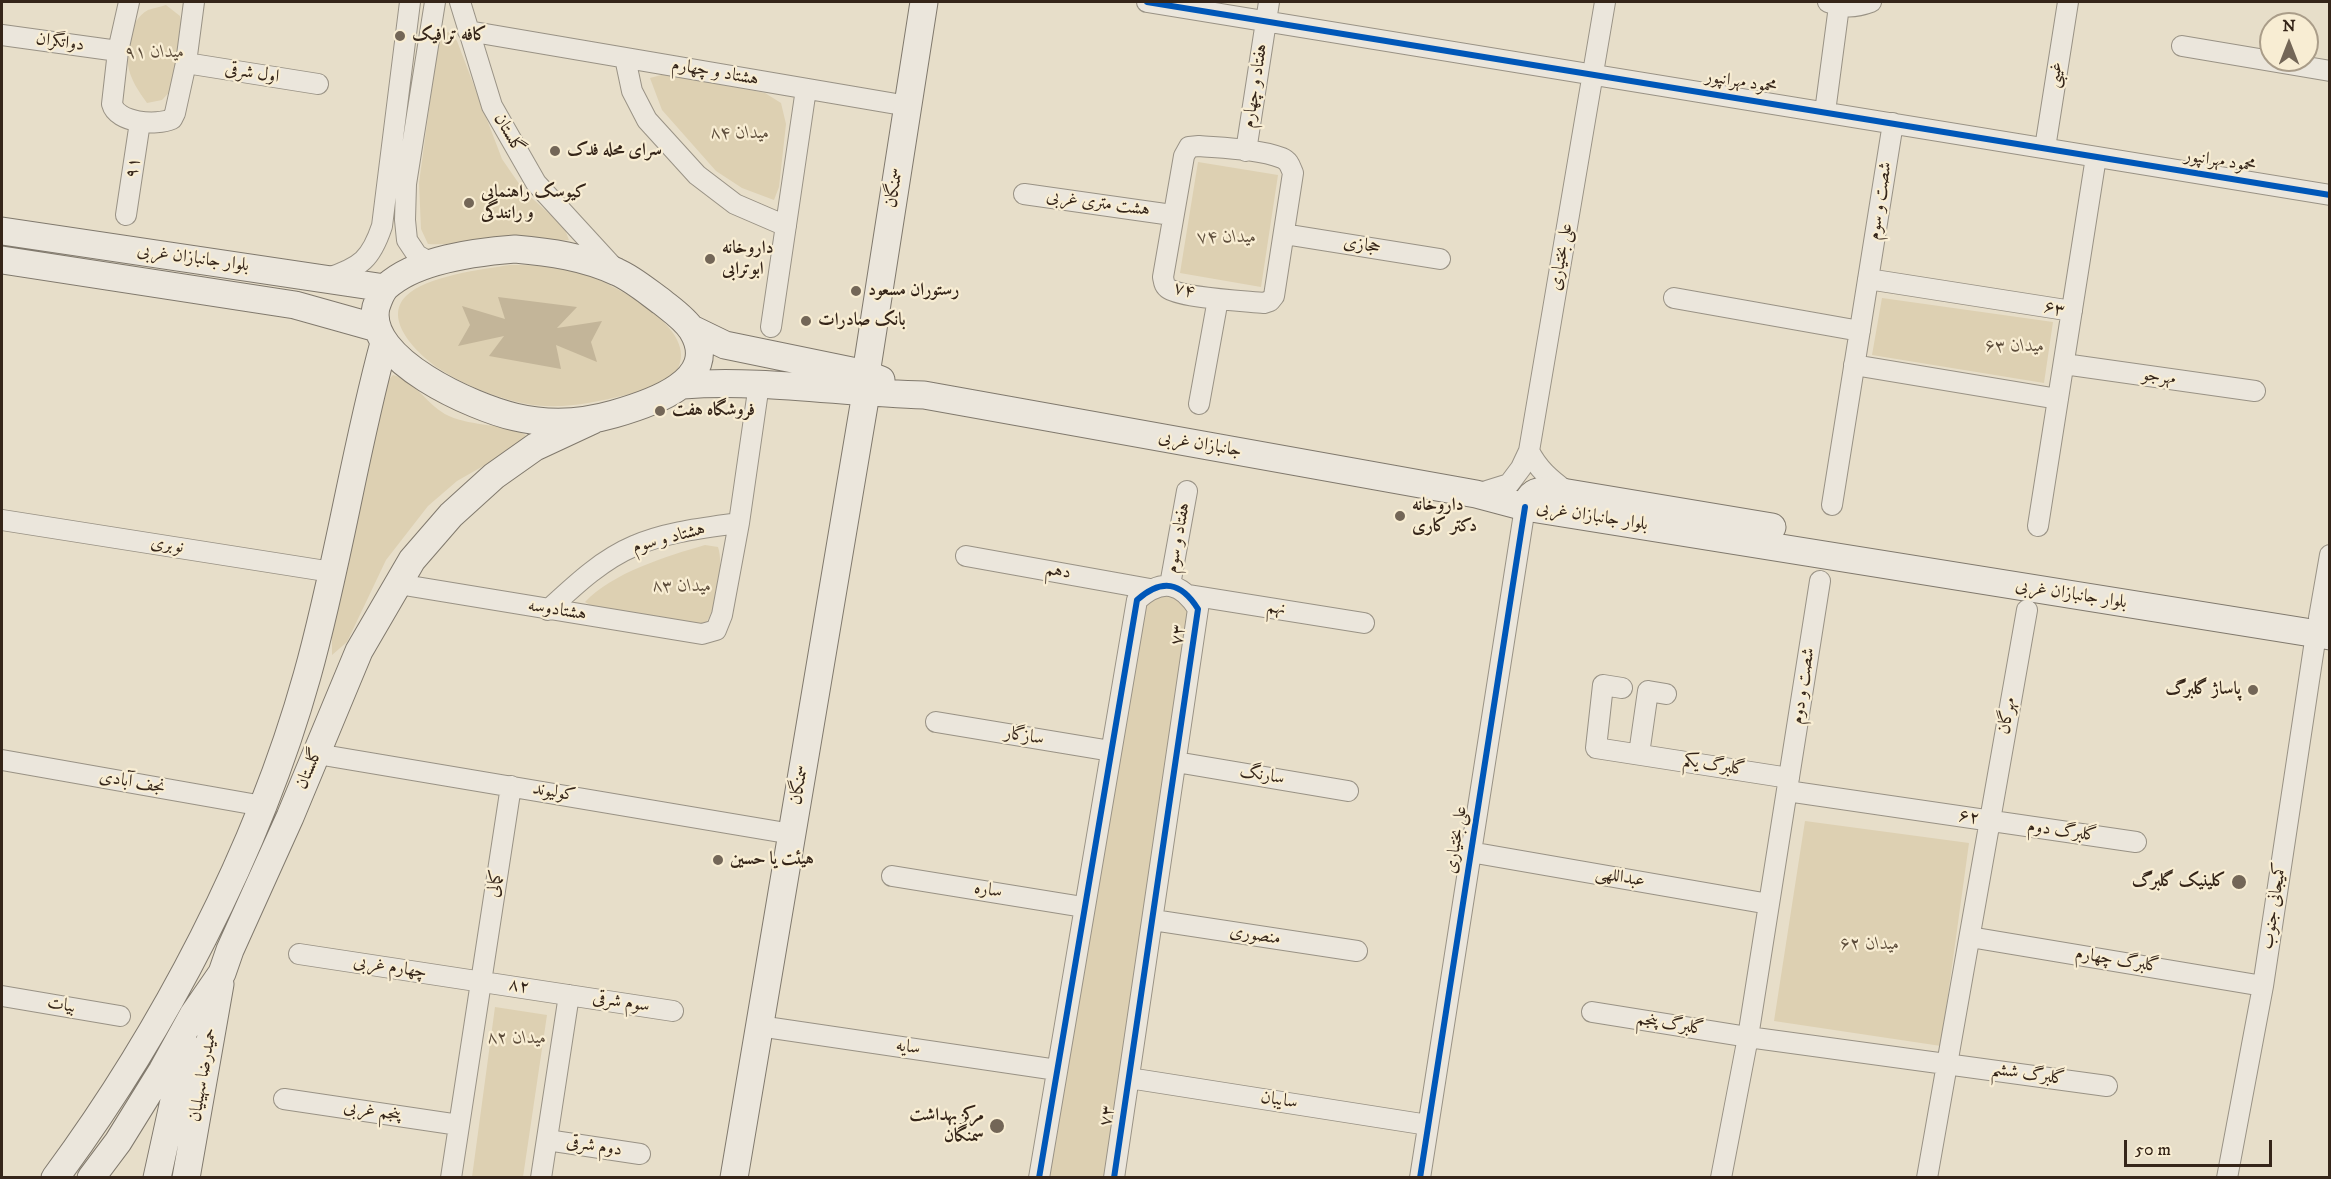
<!DOCTYPE html>
<meta charset="utf-8">
<style>
body{margin:0}
#map{position:relative;width:2331px;height:1179px;overflow:hidden;background:#e7dec9;font-family:"IM FELL DW Pica",serif}
canvas{display:block}
.frame{position:absolute;inset:0;border:3px solid #352519;pointer-events:none}
.north{position:absolute;left:2259px;top:12px;width:60px;height:60px;box-sizing:border-box;background:#f8edd3;border:2px solid #aa9d89;border-radius:50%;rotate:0deg;font-size:16px;font-weight:700;line-height:24px;text-align:center;color:#352519}
.north::after{content:'';display:block;margin:auto;width:21px;height:27px;background:#736657;clip-path:polygon(50% 0,100% 100%,50% 72%,0 100%)}
.scale{position:absolute;left:2124px;top:1140px;width:148px;height:27px;box-sizing:border-box;border:3px solid #352519;border-top:0;padding-left:8px;font-size:18px;line-height:21px;white-space:nowrap;color:#352519;-webkit-text-stroke:4px #f8edd3;paint-order:stroke}
</style>
<div id="map">
<canvas width="2331" height="1179"></canvas>
<div class="frame"></div>
<div class="north">N</div>
<div class="scale">50 m</div>
</div>
<script>
const context = document.querySelector('canvas').getContext('2d');
context.lineJoin = 'round';
function fillPath(path, color) {
  context.fillStyle = color;
  context.fill(path, 'evenodd');
}
function trace(path, color, width, dash) {
  context.strokeStyle = color;
  context.lineWidth = width;
  context.lineCap = dash ? 'butt' : 'round';
  context.setLineDash(dash || []);
  context.stroke(path);
}
function label(font, color, halo, rows, align = 'center') {
  context.font = font + ' "IM FELL DW Pica",Amiri,serif';
  context.lineWidth = 4.5;
  context.setLineDash([]);
  context.textBaseline = 'middle';
  context.strokeStyle = halo;
  context.fillStyle = color;
  for (const [text, x, y, turn = 0] of rows) {
    context.save();
    context.translate(x, y);
    context.rotate((+turn || 0) * Math.PI / 180);
    context.textAlign = isNaN(turn) ? turn : align;
    if (halo) context.strokeText(text, 0, 0);
    context.fillText(text, 0, 0);
    context.restore();
  }
}
const green = new Path2D(`
 M166,5L180,16L183,32L176,85L162,100L147,103C139,92 130,79 128,65C125,46 130,20 148,10C153,8 161,7 166,5Z
 M449,32L457,41L502,159L524,191L564,227L569,240C552,242 535,236 517,236C487,236 458,246 428,244L421,229L419,183L439,35Z
 M665,74L765,93L781,103L786,124L779,187L774,200L742,188L716,171L662,110L650,78Z
 M1198,162L1278,175L1261,287L1180,273Z
 M510,265C534,265 559,265 582,273C611,283 696,326 679,366C672,386 644,391 626,395C592,403 557,411 522,403C494,397 462,384 438,368C418,354 382,320 406,296C426,276 483,269 510,265Z
 M1882,298L2053,322L2044,383L1872,355Z
 M393,375C416,381 427,406 449,416C474,427 502,423 526,435L520,445L457,481L428,506L386,560L347,642L332,655V636L386,383Z
 M705,545L718,547C724,564 717,608 706,623H691L595,608L585,602C612,573 667,556 705,545Z
 M1170,585L1198,609L1114,1177L1039,1178L1137,600Z
 M1805,821L1969,843L1941,1046L1774,1021Z
 M495,1007L547,1015L523,1177H472Z`);
const water = new Path2D(`
 M498,297L577,307L557,328L602,321L591,342L597,362L556,345L561,369L489,356L504,336L458,346L470,325L462,306L505,319Z`);
const street = new Path2D(`
 M129,2L118,51L112,104C117,123 156,126 172,119L175,113L186,63L194,2
 M460,2L492,106L536,183L614,268
 M1147,2L2330,195
 M1828,2C1843,8 1855,8 1871,2
 M468,31L908,106
 M2,35L118,51
 M2182,46L2330,71
 M625,58L632,91L647,120L697,175L735,204L786,226
 M186,63L318,84
 M1825,112L1839,6
 M1199,146C1223,148 1260,149 1282,158C1289,161 1290,166 1293,173L1274,296L1270,301L1264,303C1244,301 1184,298 1169,289C1164,286 1164,282 1163,277L1184,156L1189,147Z
 M2045,148L2068,2
 M1246,151L1269,2
 M1024,194L1172,215
 M126,215L140,122
 M1284,234L1440,259
 M433,264L417,255L407,240L405,220L406,184L435,2
 M328,278C361,267 371,259 382,226L410,2
 M1868,279L2072,311
 M1674,298L1860,331
 M771,327L806,89
 M2064,364L2255,391
 M1854,365L2058,399
 M1199,404L1218,299
 M1529,451C1538,469 1550,479 1566,491
 M1477,494L1509,484L1521,468L1529,451L1605,2
 M1832,505L1893,123
 M2,520L332,572
 M2038,526L2096,157
 M966,556L1150,589
 M398,584L702,634L716,630L722,615L739,523L759,384
 M1170,585L1187,491
 M1189,595L1364,623
 M548,610C574,586 601,560 634,546C666,532 704,528 739,523
 M2319,618L2330,555
 M1622,688L1603,685L1596,748L1789,778
 M936,722L1111,751
 M317,754L792,834
 M1639,754L1648,691L1666,694
 M2,760L263,806
 M1176,762L1348,791
 M1787,791L2136,842
 M1470,852L1769,904
 M892,876L1083,907
 M1153,920L1357,951
 M1970,937L2263,986
 M299,954L673,1011
 M2,996L120,1016
 M1592,1012L1748,1037L2107,1086
 M759,1026L1057,1070
 M1129,1078L1428,1125
 M284,1099L459,1125
 M547,1140L640,1154
 M451,1178L511,786
 M541,1178L569,995
 M1039,1178L1137,600C1162,578 1181,582 1198,609L1114,1178
 M1420,1178L1525,507
 M1721,1178L1748,1037L1820,581
 M1927,1178L2027,610
 M2227,1178L2263,986L2316,634`);
const secondary = new Path2D(`
 M2,231L385,288
 M515,249C550,252 585,257 617,272C633,279 648,292 662,302C672,310 685,319 692,330C723,381 649,404 614,414C583,423 548,425 515,417C475,408 364,360 376,307C378,301 381,292 386,287C416,259 477,252 515,249Z
 M2,260L295,305L377,328
 M692,329L725,345L866,374L881,380
 M866,374L924,2
 M683,385C763,379 844,393 924,395L1476,494L1525,507L2330,636
 M1525,507C1530,493 1535,491 1550,490L1772,527
 M55,1178C163,1032 258,851 307,676C338,566 354,453 384,343
 M91,1178L118,1142L162,1071L193,1015L222,973L230,950L290,817L359,651L412,560L451,515L494,476L535,447L593,420
 M157,1178L186,1046
 M186,1178L220,984
 M734,1178L866,393`);
const cycleway = new Path2D(`
 M1147,2L2330,195
 M1039,1178L1137,600C1162,578 1181,582 1198,609L1114,1178
 M1420,1178L1525,507`);
const markers = [
 [400,36,6,"#736657"],
 [555,151,6,"#736657"],
 [469,203,6,"#736657"],
 [710,259,6,"#736657"],
 [856,291,6,"#736657"],
 [806,321,6,"#736657"],
 [660,411,6,"#736657"],
 [1400,516,6,"#736657"],
 [2253,690,6,"#736657"],
 [718,860,6,"#736657"],
 [2239,882,8,"#736657"],
 [997,1126,8,"#736657"]
];
const poiNames = [
 ["کافه ترافیک",412,36],
 ["سرای محله فدک",567,151],
 ["کیوسک راهنمایی",481,193],
 ["و رانندگی",481,214],
 ["داروخانه",722,249],
 ["ابوترابی",722,270],
 ["رستوران مسعود",868,291],
 ["بانک صادرات",818,321],
 ["فروشگاه هفت",672,411],
 ["داروخانه",1412,506],
 ["دکتر کاری",1412,527],
 ["پاساژ گلبرگ",2241,690,"right"],
 ["هیئت یا حسین",730,860],
 ["کلینیک گلبرگ",2226,882,"right"],
 ["مرکز بهداشت",984,1116,"right"],
 ["سمنگان",984,1137,"right"]
];
const streetNames = [
 ["دواتگران",60,43,8],
 ["هشتاد و چهارم",715,73,10],
 ["اول شرقی",252,74,9],
 ["غیبی",2056,75,-81],
 ["محمود مهرانپور",1741,83,9],
 ["هفتاد و چهارم",1256,86,-81],
 ["گلستان",508,134,60],
 ["محمود مهرانپور",2220,162,9],
 ["۹۱",134,168,-81],
 ["سمنگان",895,188,-81],
 ["شصت و سوم",1881,201,-81],
 ["هشت متری غربی",1098,204,8],
 ["حجازی",1362,246,9],
 ["علی بختیاری",1562,257,-80],
 ["بلوار جانبازان غربی",193,259,8],
 ["۷۴",1184,291,15],
 ["۶۳",2054,310,14],
 ["مهرجو",2159,378,8],
 ["جانبازان غربی",1200,445,10],
 ["بلوار جانبازان غربی",1592,517,9],
 ["هفتاد و سوم",1179,538,-80],
 ["هشتاد و سوم",669,539,-15],
 ["نوبری",167,546,9],
 ["دهم",1058,572,10],
 ["بلوار جانبازان غربی",2071,595,9],
 ["نهم",1276,609,9],
 ["هشتادوسه",557,611,9],
 ["۷۳",1179,635,-82],
 ["شصت و دوم",1804,686,-81],
 ["مهرگان",2008,716,-80],
 ["سازگار",1024,737,9],
 ["گلبرگ یکم",1714,766,9],
 ["گلستان",310,769,-67],
 ["سارنگ",1262,776,10],
 ["نجف آبادی",132,783,10],
 ["سمنگان",800,785,-80],
 ["کولیوند",554,793,10],
 ["۶۲",1969,818,9],
 ["گلبرگ دوم",2062,832,8],
 ["علی بختیاری",1457,840,-81],
 ["عبداللهی",1620,878,10],
 ["کمالی",496,884,-81],
 ["ساره",988,891,9],
 ["کمیجانی جنوب",2275,906,-81],
 ["منصوری",1255,936,9],
 ["گلبرگ چهارم",2117,961,9],
 ["چهارم غربی",390,968,9],
 ["۸۲",519,987,9],
 ["سوم شرقی",621,1003,9],
 ["بیات",61,1006,10],
 ["گلبرگ پنجم",1670,1025,9],
 ["سایه",908,1048,8],
 ["حمیدرضا سهیلیان",204,1075,-80],
 ["گلبرگ ششم",2028,1075,8],
 ["سایبان",1279,1101,9],
 ["پنجم غربی",372,1112,9],
 ["۷۳",1108,1116,-81],
 ["دوم شرقی",594,1147,9]
];
const parkNames = [
 ["میدان ۹۱",155,53],
 ["میدان ۸۴",740,134],
 ["میدان ۷۴",1227,238],
 ["میدان ۶۳",2015,347],
 ["میدان ۸۳",682,587],
 ["میدان ۶۲",1870,945],
 ["میدان ۸۲",517,1039]
];
fillPath(green, '#ddd0b2');
fillPath(water, '#c3b599');
trace(street, '#999285', 22);
trace(secondary, '#80796d', 29);
trace(street, '#ebe6dc', 20);
trace(secondary, '#ebe6dc', 27);
trace(cycleway, '#0057b8', 6);
for (const [x, y, r, color] of markers) {
  const dot = new Path2D();
  dot.arc(x, y, r, 0, 2 * Math.PI);
  context.fillStyle = color;
  context.fill(dot);
  trace(dot, '#f8edd3', 2);
}
label('bold 18px', '#352519', '#f8edd3', poiNames, 'left');
label('18px', '#352519', '#f8edd3', streetNames);
label('italic 18px', '#5d4d3b', '#f8edd3', parkNames);
</script>
